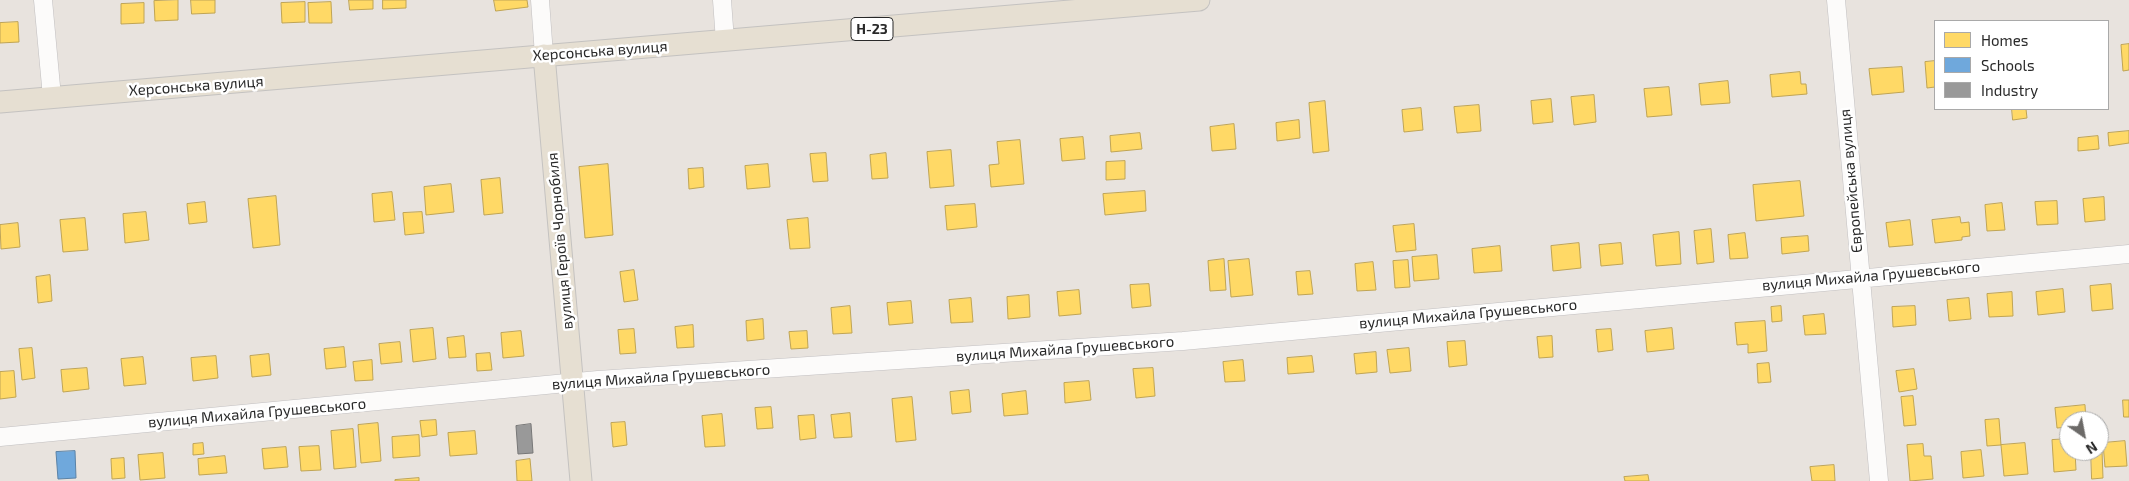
<!DOCTYPE html>
<meta charset="utf-8">
<style>
body{margin:0}
#map{position:relative;width:2129px;height:481px;overflow:hidden;background:#e8e3de;font-family:"Exo 2",sans-serif}
canvas{display:block}
.legend{position:absolute;left:1934px;top:20px;width:175px;height:90px;box-sizing:border-box;background:#fff;border:1px solid #a9a9a9;margin:0;padding:6px 9px;list-style:none;font-size:15px;color:#292929}
.legend li{display:flex;align-items:center;gap:10px;height:25px}
.legend b{width:25px;border:1px solid #a9a9a9}
.north{position:absolute;left:2059px;top:411px;width:50px;height:50px;box-sizing:border-box;background:#fff;border:1px solid #a9a9a9;border-radius:50%;rotate:147deg;font-size:14px;font-weight:700;line-height:20px;text-align:center;color:#292929}
.north::after{content:'';display:block;margin:auto;width:18px;height:22px;background:#6c6a68;clip-path:polygon(50% 0,100% 100%,50% 72%,0 100%)}
</style>
<div id="map">
<canvas width="2129" height="481"></canvas>
<ul class="legend">
<li><b style="height:14px;background:#ffd966"></b>Homes</li>
<li><b style="height:14px;background:#6fa8dc"></b>Schools</li>
<li><b style="height:14px;background:#999"></b>Industry</li>
</ul>
<div class="north">N</div>
</div>
<script>
const context = document.querySelector('canvas').getContext('2d');
context.lineJoin = 'round';
function fillPath(path, color) {
  context.fillStyle = color;
  context.fill(path, 'evenodd');
}
function trace(path, color, width, dash) {
  context.strokeStyle = color;
  context.lineWidth = width;
  context.lineCap = dash ? 'butt' : 'round';
  context.setLineDash(dash || []);
  context.stroke(path);
}
function label(font, color, halo, rows, align = 'center') {
  context.font = font + ' "Exo 2",sans-serif';
  context.lineWidth = 5;
  context.setLineDash([]);
  context.textBaseline = 'middle';
  context.strokeStyle = halo;
  context.fillStyle = color;
  for (const [text, x, y, turn = 0] of rows) {
    context.save();
    context.translate(x, y);
    context.rotate((+turn || 0) * Math.PI / 180);
    context.textAlign = isNaN(turn) ? turn : align;
    if (halo) context.strokeText(text, 0, 0);
    context.fillText(text, 0, 0);
    context.restore();
  }
}
const homes = new Path2D(`
 M178,0V20L155,21L154,1Z
 M191,0H215V13L192,14Z
 M349,0H373V9L350,10Z
 M383,0H406V8L383,9Z
 M494,0H527L528,7L496,11Z
 M305,2V22L282,23L281,3Z
 M331,2L332,23H309L308,3Z
 M144,3V23L121,24V4Z
 M18,22L19,42L0,43V23Z
 M2129,44V70L2123,71L2121,45Z
 M1935,61V87L1927,88L1925,62Z
 M1902,67L1904,92L1872,95L1869,69Z
 M1800,72L1801,84H1806L1807,94L1772,97L1770,75Z
 M1728,81L1730,103L1701,105L1699,84Z
 M1669,87L1672,115L1647,117L1644,89Z
 M1594,95L1596,122L1574,125L1571,97Z
 M1551,99L1553,122L1533,124L1531,101Z
 M1325,101L1329,151L1313,153L1309,103Z
 M1479,105L1481,131L1457,133L1454,107Z
 M1421,108L1423,130L1404,132L1402,110Z
 M2012,109H2026L2027,118L2013,120Z
 M1299,120L1300,138L1277,141L1276,123Z
 M1234,124L1236,149L1212,151L1210,127Z
 M2129,131V143L2109,146L2108,133Z
 M1140,133L1142,149L1111,152L1110,136Z
 M2098,136L2099,149L2078,151V138Z
 M1083,137L1085,159L1062,161L1060,139Z
 M1020,140L1024,184L991,187L989,165L999,164L997,142Z
 M951,150L954,186L930,188L927,152Z
 M826,153L828,181L813,182L810,154Z
 M886,153L888,178L872,179L870,155Z
 M1125,161V179L1106,180V162Z
 M608,164L613,235L585,238L579,167Z
 M768,164L770,187L747,189L745,166Z
 M703,168L704,187L689,189L688,169Z
 M500,178L503,213L484,215L481,180Z
 M1800,181L1804,216L1756,221L1753,185Z
 M451,184L454,212L426,215L424,187Z
 M1145,191L1146,211L1105,215L1103,194Z
 M392,192L395,220L374,222L372,194Z
 M276,196L280,245L253,248L248,199Z
 M2104,197L2105,220L2085,222L2083,199Z
 M2057,201L2058,224L2037,225L2035,202Z
 M205,202L207,222L189,224L187,204Z
 M2002,203L2005,230L1987,231L1985,205Z
 M975,204L977,227L947,230L945,206Z
 M146,212L149,240L125,243L123,214Z
 M422,212L424,233L405,235L403,213Z
 M1960,217L1961,223L1969,222L1970,236L1962,237V240L1935,243L1932,220Z
 M85,218L88,250L63,252L60,220Z
 M808,218L810,248L790,249L787,220Z
 M1910,220L1913,245L1889,247L1886,223Z
 M18,223L20,247L1,249L0,225Z
 M1414,224L1416,250L1396,252L1393,226Z
 M1711,229L1714,262L1697,264L1694,231Z
 M1679,232L1681,264L1656,266L1653,235Z
 M1745,233L1748,258L1730,259L1728,235Z
 M1808,236L1809,251L1782,254L1781,238Z
 M1579,243L1581,268L1553,271L1551,246Z
 M1621,243L1623,264L1601,266L1599,245Z
 M1500,246L1502,271L1474,273L1472,249Z
 M1437,255L1439,279L1414,281L1412,257Z
 M1224,259L1226,290L1210,291L1208,261Z
 M1249,259L1253,295L1231,297L1228,261Z
 M1408,260L1410,287L1395,288L1393,261Z
 M1373,262L1376,290L1357,291L1355,264Z
 M634,270L638,300L624,302L620,272Z
 M1310,271L1313,294L1298,295L1296,272Z
 M50,275L52,301L38,303L36,277Z
 M1149,284L1151,306L1132,308L1130,285Z
 M2111,284L2113,309L2092,311L2090,286Z
 M2063,289L2065,312L2038,315L2036,292Z
 M1079,290L1081,314L1059,316L1057,292Z
 M2012,292L2013,316L1989,317L1987,294Z
 M1029,295L1030,317L1008,319L1007,297Z
 M971,298L973,322L951,323L949,300Z
 M1969,298L1971,319L1949,321L1947,300Z
 M911,301L913,323L889,325L887,303Z
 M850,306L852,333L833,334L831,308Z
 M1781,306L1782,321L1772,322L1771,307Z
 M1915,306L1916,325L1893,327L1892,307Z
 M1824,314L1826,334L1805,335L1803,316Z
 M763,319L764,339L747,341L746,321Z
 M1765,321L1767,351L1748,353V344L1737,345L1735,323Z
 M693,325L694,347L677,348L675,327Z
 M433,328L436,359L413,362L410,330Z
 M1672,328L1674,349L1647,352L1645,331Z
 M634,329L636,353L620,354L618,330Z
 M1611,329L1613,350L1598,352L1596,330Z
 M521,331L524,356L503,358L501,333Z
 M807,331L808,348L791,349L789,332Z
 M464,336L466,357L449,358L447,338Z
 M1552,336L1553,357L1539,358L1537,337Z
 M1465,341L1467,365L1449,367L1447,342Z
 M400,342L402,362L381,364L379,344Z
 M344,347L346,367L326,369L324,349Z
 M32,348L35,378L22,380L19,349Z
 M1409,348L1411,371L1390,373L1387,350Z
 M1376,352L1377,372L1356,374L1354,354Z
 M490,353L492,370L477,371L476,354Z
 M269,354L271,375L252,377L250,356Z
 M216,356L218,378L193,381L191,358Z
 M1312,356L1314,372L1288,374L1287,358Z
 M143,357L146,384L124,386L121,359Z
 M372,360L373,380L355,381L353,362Z
 M1243,360L1245,381L1225,382L1223,362Z
 M1769,363L1771,382L1758,383L1757,364Z
 M87,368L89,389L63,392L61,370Z
 M1153,368L1155,396L1136,398L1133,369Z
 M1914,369L1917,389L1899,392L1896,371Z
 M14,371L16,397L0,399V372Z
 M1089,381L1091,400L1065,403L1064,383Z
 M969,390L971,412L952,414L950,392Z
 M1026,391L1028,414L1004,416L1002,394Z
 M1913,396L1916,425L1904,426L1901,397Z
 M912,397L916,440L896,442L892,399Z
 M2123,400H2129V417H2124Z
 M2085,405L2086,421H2069V427L2057,428L2055,408Z
 M771,407L773,428L757,429L755,408Z
 M850,413L852,437L834,438L831,415Z
 M722,414L725,446L705,447L702,416Z
 M814,415L816,438L800,440L798,416Z
 M1999,419L2001,445L1987,446L1985,420Z
 M436,420L437,435L422,437L420,421Z
 M625,422L627,445L613,447L611,423Z
 M378,423L381,461L361,463L358,425Z
 M353,429L356,467L334,469L331,431Z
 M475,431L477,454L450,456L448,433Z
 M419,435L420,456L393,458L392,437Z
 M2069,439V451H2075L2076,470L2054,472L2052,440Z
 M2125,441L2127,466L2105,467L2103,443Z
 M203,443L204,454L193,455V444Z
 M2025,443L2028,474L2004,476L2001,445Z
 M1923,444L1924,456H1931L1933,479L1910,481L1907,445Z
 M319,446L321,470L301,471L299,447Z
 M286,447L288,467L264,469L262,449Z
 M1981,450L1984,476L1963,478L1961,452Z
 M2091,451H2102L2103,478L2092,479Z
 M163,453L165,478L140,480L138,455Z
 M225,456L227,473L199,475L198,459Z
 M124,458L125,478L112,479L111,459Z
 M530,459L532,481H517L516,461Z
 M1834,465L1835,481H1812L1810,467Z
 M1648,475L1649,481H1625L1624,477Z
 M419,478V481H395V480Z`);
const schools = new Path2D(`
 M75,451L76,478L58,479L56,452Z`);
const industry = new Path2D(`
 M531,424L533,453L518,454L516,426Z`);
const minor = new Path2D(`
 M43,0L52,97
 M540,0L544,55
 M722,0L725,41
 M1836,0L1879,481
 M0,437L598,380L1183,341L2129,254`);
const major = new Path2D(`
 M544,55L581,481
 M0,102L1199,0`);
const shields = [
 [872,29,42]
];
const shieldNames = [
 ["Н-23",872,29]
];
const streetNames = [
 ["Херсонська вулиця",600,51,-4],
 ["Херсонська вулиця",196,86,-4],
 ["Європейська вулиця",1851,181,-95],
 ["вулиця Героїв Чорнобиля",560,241,-95],
 ["вулиця Михайла Грушевського",1871,276,-5],
 ["вулиця Михайла Грушевського",1468,314,-5],
 ["вулиця Михайла Грушевського",1065,349,-4],
 ["вулиця Михайла Грушевського",661,377,-4],
 ["вулиця Михайла Грушевського",257,413,-5]
];
fillPath(homes, '#ffd966');
trace(homes, '#bfa454', 1);
fillPath(schools, '#6fa8dc');
trace(schools, '#5a82a6', 1);
fillPath(industry, '#999');
trace(industry, '#777', 1);
trace(minor, '#c1bfc0', 19);
trace(major, '#c4c2c0', 23);
trace(minor, '#fcfbfa', 18);
trace(major, '#e6dfd2', 21);
for (const [x, y, w] of shields) {
  const box = new Path2D();
  box.roundRect(x - w / 2, y - 11.5, w, 23, 4);
  context.fillStyle = '#fff';
  context.fill(box);
  trace(box, '#292929', 1);
}
label('bold 14px', '#292929', null, shieldNames);
label('15px', '#292929', '#fff', streetNames);
</script>
